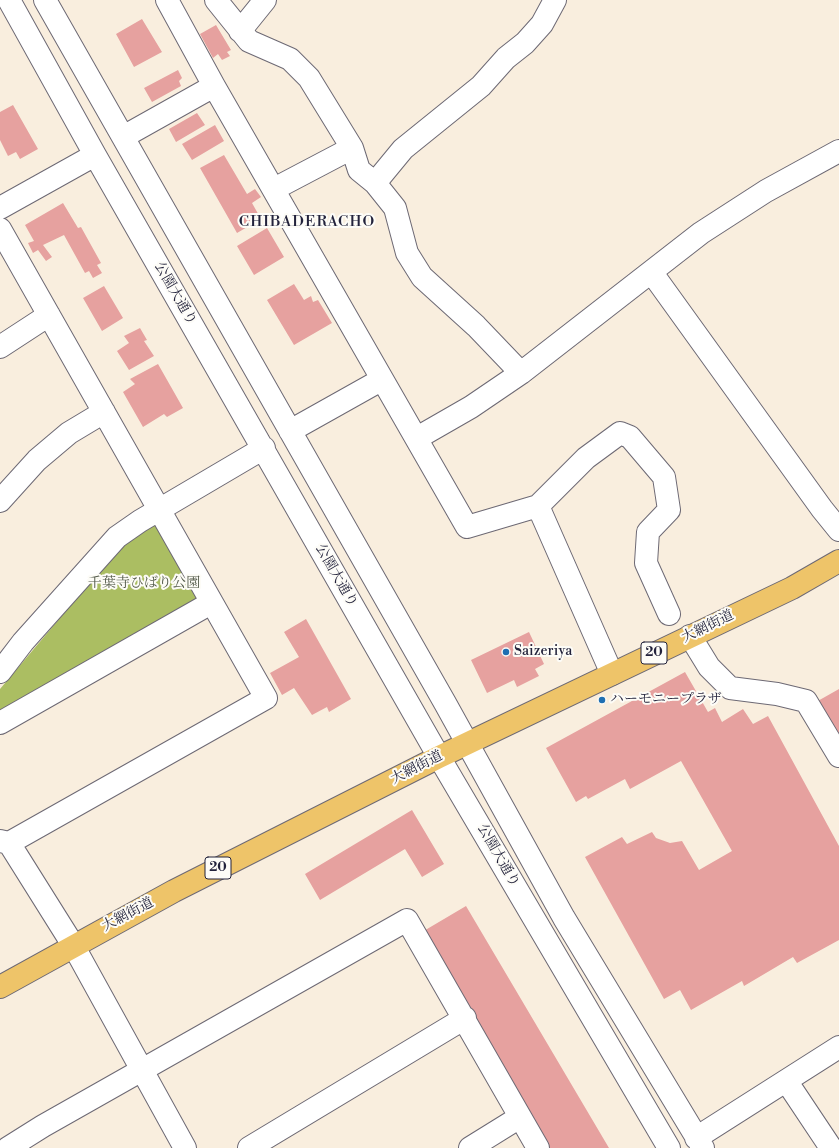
<!DOCTYPE html>
<meta charset="utf-8">
<style>
body{margin:0}
canvas{display:block;background:#f9eede}
</style>
<canvas width="839" height="1148"></canvas>
<script>
const context = document.querySelector('canvas').getContext('2d');
context.lineJoin = 'round';
function fillPath(path, color) {
  context.fillStyle = color;
  context.fill(path, 'evenodd');
}
function trace(path, color, width, dash) {
  context.strokeStyle = color;
  context.lineWidth = width;
  context.lineCap = dash ? 'butt' : 'round';
  context.setLineDash(dash || []);
  context.stroke(path);
}
function label(font, color, halo, rows, align = 'center') {
  context.font = font + ' "Libre Bodoni","Noto Serif JP",serif';
  context.lineWidth = 4;
  context.setLineDash([]);
  context.textBaseline = 'middle';
  context.strokeStyle = halo;
  context.fillStyle = color;
  for (const [text, x, y, turn = 0] of rows) {
    context.save();
    context.translate(x, y);
    context.rotate((+turn || 0) * Math.PI / 180);
    context.textAlign = isNaN(turn) ? turn : align;
    if (halo) context.strokeText(text, 0, 0);
    context.fillText(text, 0, 0);
    context.restore();
  }
}
const green = new Path2D(`
 M150,524L158,526L198,595L193,604L0,715V689L120,547Z`);
const building = new Path2D(`
 M142,19L162,52L134,67L116,34Z
 M216,25L231,50L227,52L230,56L222,60L218,54L213,58L200,34Z
 M178,70L182,78L179,81L181,86L152,102L144,88Z
 M13,105L38,149L20,159L16,152L8,156L0,140V112Z
 M197,113L205,125L176,142L169,129Z
 M215,125L224,141L192,160L182,144Z
 M224,155L247,194L255,189L261,197L252,203L261,219L237,233L200,168Z
 M63,203L78,228L81,227L101,263L97,265L102,273L93,278L89,271L85,273L64,235L43,245L52,257L46,261L38,250L33,253L28,243L34,241L25,225Z
 M267,228L284,257L254,275L237,246Z
 M294,284L304,300L311,296L313,302L318,300L332,323L294,345L267,300Z
 M104,286L123,318L102,331L83,298Z
 M140,328L147,340L144,341L154,356L129,370L117,351L129,343L124,336Z
 M158,364L183,408L167,417L164,414L143,427L123,392L135,384L130,379Z
 M306,619L351,699L329,712L327,707L312,715L294,688L282,695L270,673L299,657L284,632Z
 M529,632L544,664L535,669L539,676L517,687L514,680L487,693L471,660Z
 M685,672L708,712L715,708L722,722L743,709L753,724L768,716L839,846V940L797,963L793,957L744,986L742,981L691,1010L680,990L664,999L585,857L622,837L627,844L652,832L656,838L670,843L682,841L699,870L732,851L681,761L630,789L625,779L588,799L586,796L576,802L546,748Z
 M839,689V741L816,702Z
 M412,810L444,864L422,877L405,849L320,900L305,874Z
 M466,906L609,1148H549L422,932Z`);
const minor = new Path2D(`
 M9,0L95,155L439,757L669,1148
 M45,0L445,703L564,918L703,1148
 M167,0L214,86L467,527L538,506L586,458L620,433L630,437L664,477L669,510L648,532L646,563L669,614
 M216,0L249,41L290,59L309,78L352,148L359,170L375,183L395,208L407,253L422,277L476,326L521,373
 M240,31L265,0
 M123,137L214,86
 M375,183L403,149L481,86L506,58L525,43L542,24L555,0
 M274,189L352,148
 M0,208L95,155
 M0,229L266,698L9,843
 M652,273L822,509L839,530
 M0,347L49,315
 M290,431L381,380
 M417,438L471,407L521,373L701,233L766,191L839,151
 M0,501L37,460L69,433L104,412
 M538,506L612,674
 M690,636L709,667L730,688L777,694L806,701L839,756
 M0,672L23,642L117,537L140,521L264,448
 M0,723L211,603
 M0,841L9,843L73,945L185,1148
 M787,1082L831,1148
 M696,1138L839,1047
 M8,1148L43,1126L407,920L538,1148
 M249,1148L465,1018
 M470,1148L520,1117`);
const major = new Path2D(`
 M0,987L174,891L439,757L792,588L839,561`);
const markers = [
 [506,652,4,"#1f6fb2"],
 [602,700,4,"#1f6fb2"]
];
const shields = [
 [654,653,26],
 [218,868,26]
];
const shieldNames = [
 ["20",654,653],
 ["20",218,868]
];
const streetNames = [
 ["公園大通り",175,294,60],
 ["公園大通り",336,576,60],
 ["大網街道",708,627,-26],
 ["大網街道",417,768,-27],
 ["公園大通り",498,856,60],
 ["大網街道",128,915,-28]
];
const parkNames = [
 ["千葉寺ひばり公園",144,584]
];
const poiNames = [
 ["Saizeriya",514,652],
 ["ハーモニープラザ",610,700]
];
const neighbourhoodNames = [
 ["CHIBADERACHO",307,222]
];
fillPath(green, '#abbe62');
fillPath(building, '#e6a19f');
trace(minor, '#6d6974', 24);
trace(major, '#6d6974', 24);
trace(minor, '#fff', 22);
trace(major, '#eec469', 22);
for (const [x, y, r, color] of markers) {
  const dot = new Path2D();
  dot.arc(x, y, r, 0, 2 * Math.PI);
  context.fillStyle = color;
  context.fill(dot);
  trace(dot, '#fdfcf7', 1.5);
}
for (const [x, y, w] of shields) {
  const box = new Path2D();
  box.roundRect(x - w / 2, y - 11, w, 22, 3);
  context.fillStyle = '#fdfcf7';
  context.fill(box);
  trace(box, '#22223b', 1);
}
label('bold 13px', '#22223b', null, shieldNames);
label('14px', '#22223b', '#fdfcf7', streetNames);
label('14px', '#525949', '#fdfcf7', parkNames);
label('14px', '#22223b', '#fdfcf7', poiNames, 'left');
context.letterSpacing = '1px';
label('15px', '#22223b', '#fdfcf7', neighbourhoodNames);
context.letterSpacing = '0px';
</script>
